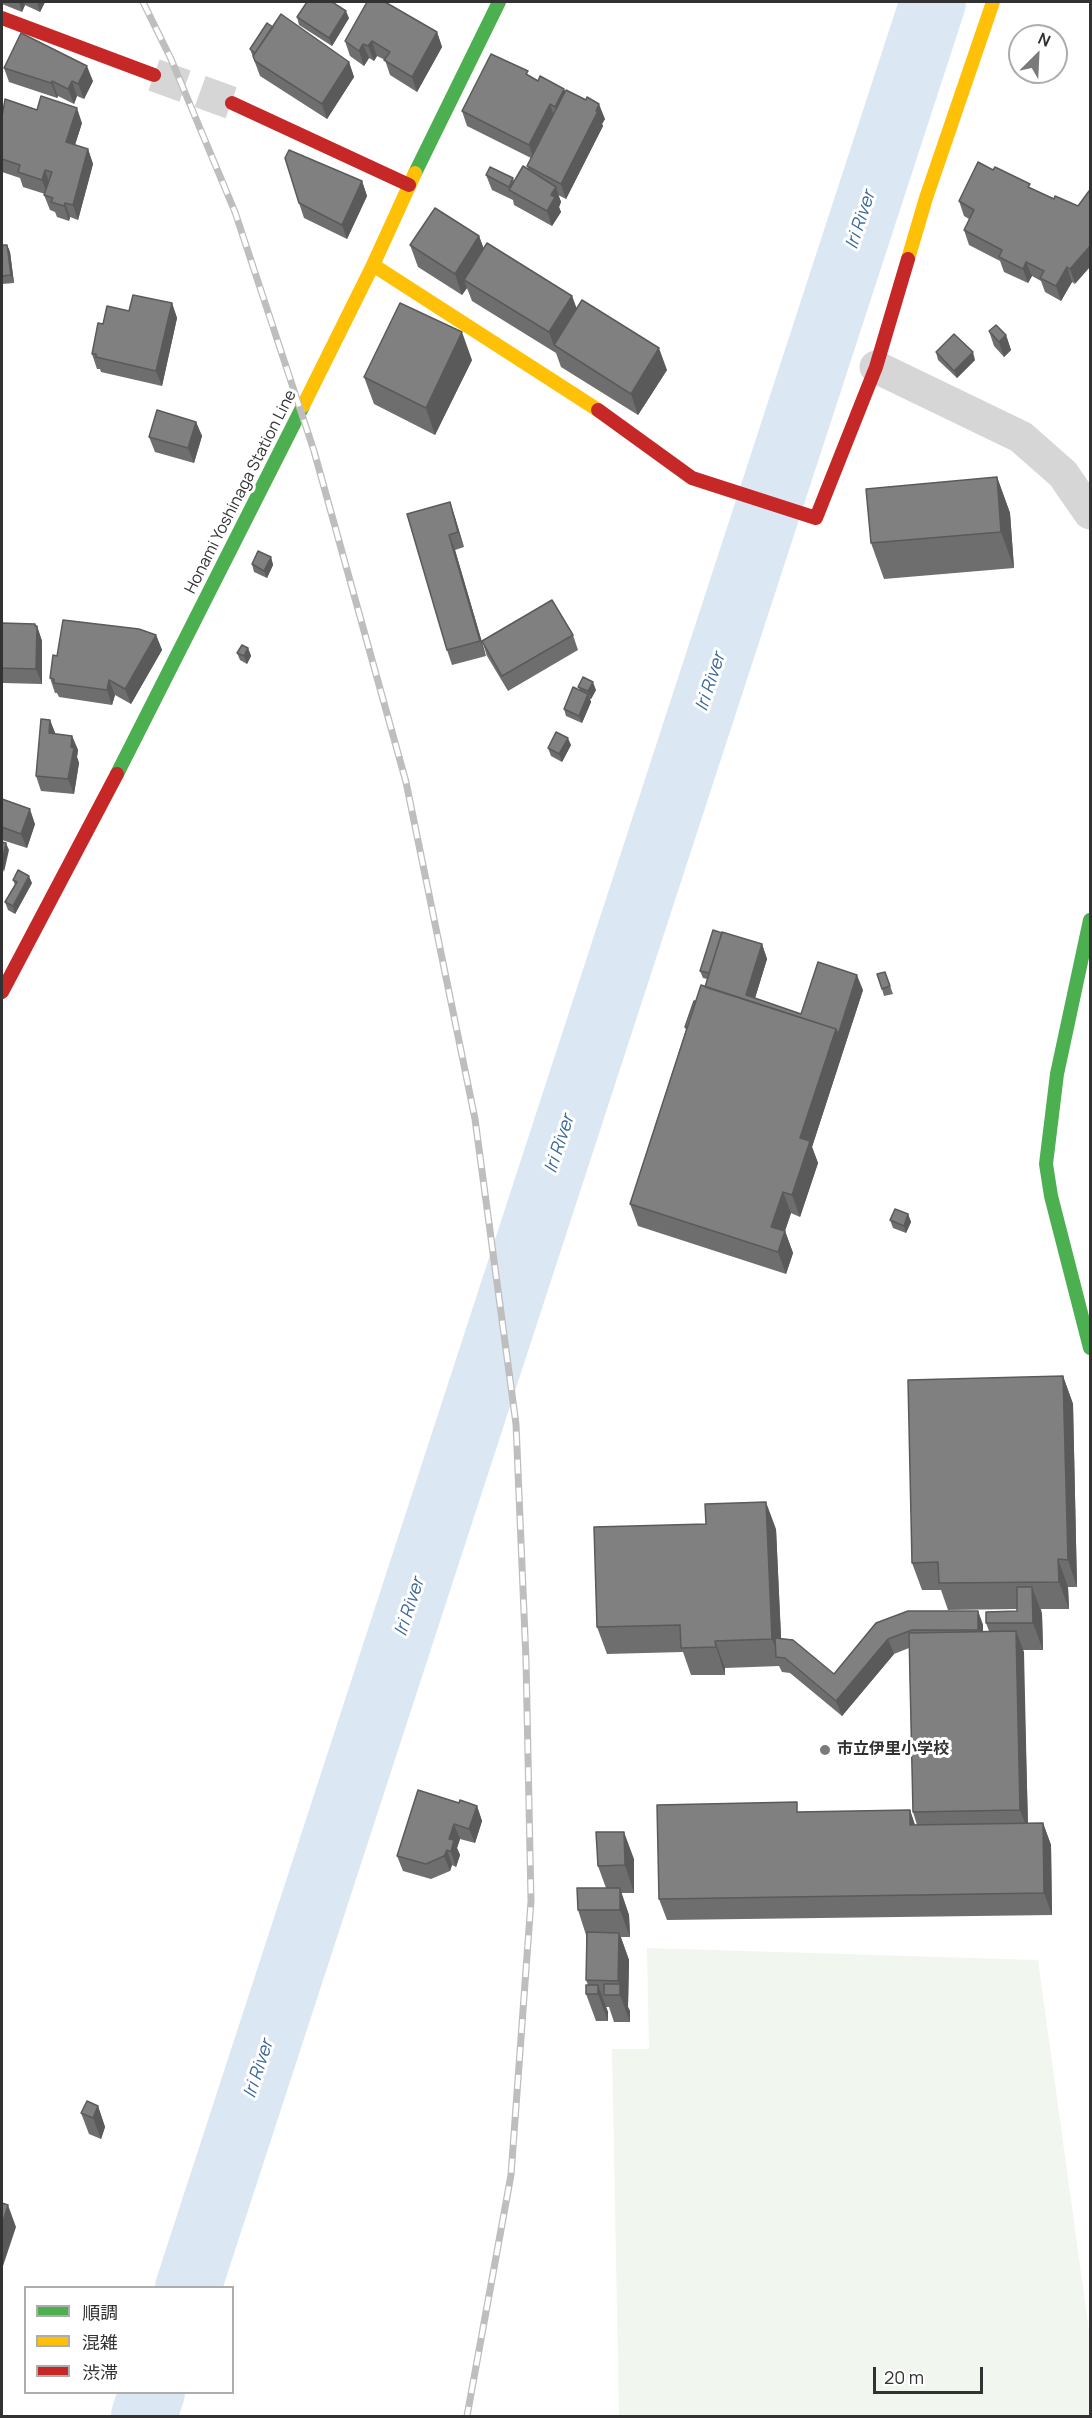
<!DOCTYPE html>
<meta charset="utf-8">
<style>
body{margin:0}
#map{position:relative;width:1092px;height:2418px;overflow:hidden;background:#fff;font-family:Manrope,"Noto Sans JP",sans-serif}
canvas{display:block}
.frame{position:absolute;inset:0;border:3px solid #323232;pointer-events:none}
.legend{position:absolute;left:24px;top:2286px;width:210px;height:108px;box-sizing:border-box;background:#fff;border:2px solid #adadad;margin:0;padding:8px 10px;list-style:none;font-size:18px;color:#323232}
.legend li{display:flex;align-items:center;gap:12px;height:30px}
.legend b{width:30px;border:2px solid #adadad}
.north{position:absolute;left:1008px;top:24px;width:60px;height:60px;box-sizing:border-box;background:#fff;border:2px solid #adadad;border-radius:50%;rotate:24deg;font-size:16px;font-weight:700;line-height:24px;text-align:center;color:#323232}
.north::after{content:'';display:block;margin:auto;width:21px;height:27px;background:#7a7a7a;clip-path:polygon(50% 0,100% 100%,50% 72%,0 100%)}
.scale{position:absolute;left:873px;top:2367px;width:110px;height:27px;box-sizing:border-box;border:3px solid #323232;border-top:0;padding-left:8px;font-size:18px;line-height:21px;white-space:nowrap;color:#323232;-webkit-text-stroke:4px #fff;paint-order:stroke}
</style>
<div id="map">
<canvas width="1092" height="2418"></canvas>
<div class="frame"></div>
<ul class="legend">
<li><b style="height:8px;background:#4caf50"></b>順調</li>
<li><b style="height:8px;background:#ffc107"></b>混雑</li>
<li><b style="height:8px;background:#c62828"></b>渋滞</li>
</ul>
<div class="north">N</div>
<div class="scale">20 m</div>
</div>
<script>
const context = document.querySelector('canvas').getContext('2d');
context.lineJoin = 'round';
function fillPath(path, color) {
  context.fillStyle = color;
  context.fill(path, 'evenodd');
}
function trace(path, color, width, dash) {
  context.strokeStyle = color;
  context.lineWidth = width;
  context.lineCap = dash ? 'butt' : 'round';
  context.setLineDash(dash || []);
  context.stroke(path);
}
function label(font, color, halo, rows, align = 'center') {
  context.font = font + ' Manrope,"Noto Sans JP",sans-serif';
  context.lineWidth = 6;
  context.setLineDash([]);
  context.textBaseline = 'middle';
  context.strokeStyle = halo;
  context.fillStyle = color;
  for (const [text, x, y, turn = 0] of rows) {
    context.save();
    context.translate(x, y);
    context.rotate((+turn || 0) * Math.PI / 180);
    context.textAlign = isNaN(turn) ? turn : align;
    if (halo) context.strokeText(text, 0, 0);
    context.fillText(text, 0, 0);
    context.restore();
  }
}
const green = new Path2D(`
 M647,1948L1038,1960L1090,2338V2416H619L612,2049H649Z`);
const river = new Path2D(`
 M188,2288L933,2
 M144,2416L152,2392`);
const secondaryTunnel = new Path2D(`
 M154,75L232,103`);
const street = new Path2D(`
 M876,367L1021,437L1063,474L1090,513`);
const fast = new Path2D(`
 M415,173L499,2
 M117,774L303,406
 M1090,920L1057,1074L1046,1164L1051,1196L1090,1348`);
const slow = new Path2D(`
 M908,259L926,198L993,2
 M373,265L598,410
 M303,406L373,265L415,173`);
const jam = new Path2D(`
 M2,18L154,75
 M232,103L409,185
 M598,410L692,478L816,518L876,367L908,259
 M2,992L117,774`);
const rail = new Path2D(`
 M143,2L171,59L235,212L314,451L406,782L475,1119L516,1424L526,1660L531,1901L511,2175L467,2416`);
const wall = new Path2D(`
 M2,2H45L40,12L25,5L22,12L2,4Z
 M297,17L349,18L332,46L299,25Z
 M273,27L349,62L354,77L327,119L260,76L250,49Z
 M437,32L442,47L417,92L390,75L385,60L377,56L374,61L369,58L364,66L350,56L345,41Z
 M4,68L93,81L84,99L77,96L74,104L58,96L57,98L9,82Z
 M530,76L538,81L564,89L565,92L605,119L602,124L603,126L566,199L558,195L561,202L559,207L561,212L552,226L514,205L513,200L492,190L486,175L513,178L514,181L528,169L527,166L531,158L467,126L462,111Z
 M37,110L82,123L75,145L88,149L93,164L78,220L70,217L69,221L57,217L55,212L50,210L44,195L45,194L23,187L20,178L2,172V117Z
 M993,170L1054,199L1075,284L1072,282L1061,301L1045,292L1041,281L1032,276L1028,283L1004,272L1000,261L969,245L964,230L969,219L964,216L959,201Z
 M362,181L367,196L347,239L304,218L299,203Z
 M479,236L484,249L572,296L576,308L667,370L638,415L561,367L556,353L472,301L467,288L462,295L418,267L410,245Z
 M2,245H7L10,252L14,283L2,284Z
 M172,303L177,318L162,386L101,372L100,369H97L92,354L103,324L129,311Z
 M989,331L1006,335L1011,350L1004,357L994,346Z
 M936,352L975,360L957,378L938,360Z
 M472,360L435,435L374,404L364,377Z
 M196,422L202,436L194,463L155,452L149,437Z
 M997,477L1010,513L1014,568L884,579L871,543Z
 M450,502L464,547L455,550L486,656L452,665L447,650Z
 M271,557L273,565L267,578L254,572L252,564Z
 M2,623L37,626L42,641V684L3,683L2,680Z
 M156,635L162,650L131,704L115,695L112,705L59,697L57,693H55L50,678L57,656Z
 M573,635L578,650L508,691L487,656L482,641Z
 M248,648L251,656L247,664L240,660L237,653Z
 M578,687L596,690L591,699H590L591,702L582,723L566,716L564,709L580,690Z
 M50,720L55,734L72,736L78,750L77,757L79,763L74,794L41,791L36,776Z
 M571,745L562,762L551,756L548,748Z
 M2,796L3,800L35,824L27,848L2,840Z
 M13,880L32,883L15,914L8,910L5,902L15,885Z
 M762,944L767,959L755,998L801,1014L863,990L812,1147L818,1163L800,1217L791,1213L785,1231L793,1253L786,1274L638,1226L630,1204L686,1030L685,1027L696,1001L705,987L707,979L703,978L700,971Z
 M885,972L893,994L884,996L882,989Z
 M908,1214L911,1222L906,1233L893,1228L890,1220Z
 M1063,1376L1073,1404L1077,1587H1068L1069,1609H1041L1042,1614L1043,1650H1023L1028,1823H1043L1051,1845L1052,1915L667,1920L659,1899L800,1812L910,1810L915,1825H917L913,1812L909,1648L894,1654L842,1716L790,1673L782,1672L779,1666L725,1668V1675H691L683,1652L607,1654L597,1627L776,1529L781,1638L834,1674L876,1623L978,1611L983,1625V1631H989L986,1623L1017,1611V1609L948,1610L941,1590H922L912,1563Z
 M459,1803L477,1806L482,1821L475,1843L460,1839L457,1848L460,1855L456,1867L452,1865L450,1871L431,1879L403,1871L397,1856Z
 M634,1859V1893H621L629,1915L630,1937H621L629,1960L628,2007L630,2011V2022H614L609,2007H606L608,2012V2021H596L586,1994L588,1985L586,1980V1935L578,1910L606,1888L598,1866Z
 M98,2106L105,2127L101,2139L89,2134L81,2113Z`);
const shadedWall = new Path2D(`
 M19,2H24L25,5L22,12Z
 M37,2H45L40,12Z
 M346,11L349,18L332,46L329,38Z
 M437,32L442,47L417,92L412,77Z
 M372,41L377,56L374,61L368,46Z
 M363,44L369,58L364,66L359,51Z
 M349,62L354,77L327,119L322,104Z
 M87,66L93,81L84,99L78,84Z
 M52,81L58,96L57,98L51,83Z
 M72,81L77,96L74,104L68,89Z
 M564,89L570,104L560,122L555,107Z
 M550,104L555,119L534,160L529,145Z
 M599,104L605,119L602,124L603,126L566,199L561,184Z
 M77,108L82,123L71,157L66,142Z
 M88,149L93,164L78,220L73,205Z
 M45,170L50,185L47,194L42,180Z
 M362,181L367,196L347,239L342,225Z
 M556,187L561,202L559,207L561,212L552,226L547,211L551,195Z
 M65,203L70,217L69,221L64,206Z
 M479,236L487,258L464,280L467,288L462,295L455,274Z
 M7,245L10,252L14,283L11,275Z
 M1090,246V267L1075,284L1070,269Z
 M1026,262L1032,276L1028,283L1023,269Z
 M1067,267L1072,282L1061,301L1056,286Z
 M572,296L580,317L554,346L549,332Z
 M172,303L177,318L162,386L156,371Z
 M462,332L472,360L435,435L426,408Z
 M1006,335L1011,350L1004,357L999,342Z
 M659,348L667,370L638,415L631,394Z
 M973,352L975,360L957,378L954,371Z
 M196,422L202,436L194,463L188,448Z
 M997,477L1010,513L1014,568L1001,532Z
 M450,502L455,517L464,547L458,532Z
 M449,535L455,550L486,656L480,641Z
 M271,557L273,565L267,578L264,571Z
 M35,624L37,630V626L42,641V684L36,669Z
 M156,635L162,650L131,704L125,689Z
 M248,648L251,656L247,664L244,656Z
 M109,680L115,695L112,705L107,690Z
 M593,682L596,690L591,699L588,691Z
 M588,694L591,702L582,723L579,716Z
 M50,720L56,735L49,733Z
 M72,736L78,750L77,757L79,763L74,794L68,779Z
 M568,738L571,745L562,762L559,754Z
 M30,809L35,824L27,848L21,834Z
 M6,843L9,850L4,872L2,866V862Z
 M29,876L32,883L15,914L13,906Z
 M762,944L767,959L752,1008L746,995Z
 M857,975L863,990L812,1147L818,1163L800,1217L792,1195L800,1138L836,1029Z
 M783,1192L791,1213L779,1248L771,1227Z
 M908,1214L911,1222L906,1233L904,1226Z
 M785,1231L793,1253L786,1274L778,1252Z
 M1063,1376L1073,1404L1077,1587L1068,1560Z
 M766,1502L776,1529L782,1658L779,1657L772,1639Z
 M1058,1559L1068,1587L1069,1609L1059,1582Z
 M1032,1587L1042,1614L1043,1650L1033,1623Z
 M978,1611L983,1625V1645L978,1630Z
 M1016,1631L1024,1652L1028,1831L1020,1810Z
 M888,1639L894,1654L842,1716L836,1701Z
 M715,1641L725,1668V1675L716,1647Z
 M477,1806L482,1821L475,1843L469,1829Z
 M910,1810L917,1831L910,1825Z
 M1043,1823L1051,1845L1052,1915L1044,1893Z
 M454,1824L460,1839L457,1848L460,1855L456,1867L451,1852L449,1839Z
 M624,1832L634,1859V1893L625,1865Z
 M447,1850L452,1865L450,1871L444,1856Z
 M620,1888L629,1915L630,1937L620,1910Z
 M619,1933L629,1960L628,2007L630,2011V2022L620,1995V1984L618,1981Z
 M598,1985L608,2012V2021L598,1994Z
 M98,2106L105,2127L101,2139L93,2118Z
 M8,2205L16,2227L2,2269V2225Z`);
const building = new Path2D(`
 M307,2H332L346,11L329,38L297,17Z
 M367,2H385L437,32L412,77L384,60L390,52L372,41L368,46L363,44L359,51L345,41Z
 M281,14L349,62L322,104L255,61L253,56Z
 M267,23L273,27L255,53L250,49Z
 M21,33L87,66L78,84L72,81L68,89L52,81L51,83L4,68Z
 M491,54L528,71L526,74L538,81L540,76L564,89L555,107L550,104L529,145L462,111Z
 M566,90L586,100L587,97L599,104L596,111H598L561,184L527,166Z
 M41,96L77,108L66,142L88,149L73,205L65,203L64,206L51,202L53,198L44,195L52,172L45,170L42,180L18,172L20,165L2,159V117L5,99L37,110Z
 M289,150L362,181L342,225L299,203L285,158Z
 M978,162L993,170L995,167L1030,184L1028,187L1054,199L1055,196L1078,206L1089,191L1090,192V246L1070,269L1067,267L1056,286L1040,278L1044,271L1026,262L1023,269L999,257L1002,250L964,230L974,210L959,201Z
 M523,166L556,187L551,195L555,197L547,211L509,190Z
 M490,167L513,178L509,187L486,175Z
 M435,208L479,236L455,274L410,245Z
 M487,243L572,296L549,332L464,280Z
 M2,245H7L11,275L2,276Z
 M133,295L172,303L156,371L96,357V354H92L98,323L103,324L107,306L129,311Z
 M582,300L659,348L631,394L554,345Z
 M400,303L462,332L426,408L364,377Z
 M996,325L1006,335L999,342L989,331Z
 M954,334L973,352L954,371L936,352Z
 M157,410L196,422L188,448L149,437Z
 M997,477L1001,532L871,543L866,489Z
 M450,502L458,532L449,535L480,641L447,650L407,514Z
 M258,551L271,557L264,571L252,564Z
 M552,600L573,635L502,676L482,641Z
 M63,620L139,629L156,635L125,689L109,680L107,690L54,683V679L50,678L53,655L57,656Z
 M2,623L35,624V626H37L36,669L2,668Z
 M242,645L248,648L244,656L237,653Z
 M583,677L593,682L588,691L578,687Z
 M573,687L588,694L579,716L564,709Z
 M41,719L50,720L49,733L72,736L71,747L74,748L68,779L36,776Z
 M556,732L568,738L559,754L548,748Z
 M2,799L30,809L21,834L2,827Z
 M2,842L6,843L2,862Z
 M18,870L29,876L13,906L5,902L17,882L13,880Z
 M713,930L722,933L709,973L700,971Z
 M722,932L762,944L746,995L801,1014L818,962L857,975L838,1035L836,1029L705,987Z
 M885,972L890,986L882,989L877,974Z
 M701,985L836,1029L800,1138L810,1141L792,1195L783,1192L771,1227L785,1231L778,1252L630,1204Z
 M694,1001H696L687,1028L685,1027Z
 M895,1209L908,1214L904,1226L890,1220Z
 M1063,1376L1068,1560L1058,1559L1059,1582L939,1583L938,1562L912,1563L908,1380Z
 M766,1502L772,1639L715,1641L716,1647L681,1648L680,1625L597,1627L594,1527L706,1524L705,1504Z
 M1017,1587H1032L1033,1623H986V1612L1017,1611Z
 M908,1611H978V1630H912L888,1639L836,1701L785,1658L776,1657L775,1638L793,1640L834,1674L876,1623Z
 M1016,1631L1020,1810L913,1812L909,1633Z
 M418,1790L459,1803L460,1800L477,1806L469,1829L454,1824L449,1839L454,1840L451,1852L447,1850L444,1856L426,1864L397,1856Z
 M797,1802V1812L910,1810V1825L1043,1823L1044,1893L659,1899L657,1805Z
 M596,1832H624L625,1865L598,1866Z
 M577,1888H620V1910H578Z
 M587,1932L619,1933L618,1981L586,1980Z
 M604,1984H620V1995H604Z
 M586,1985H598V1994H586Z
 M87,2101L98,2106L93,2118L81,2113Z
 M2,2203L8,2205L2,2225Z`);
const markers = [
 [825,1750,6,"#7a7a7a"]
];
const streetNames = [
 ["Honami Yoshinaga Station Line",241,492,-63]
];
const poiNames = [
 ["市立伊里小学校",837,1750]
];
const waterNames = [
 ["Iri River",861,220,-72],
 ["Iri River",711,682,-72],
 ["Iri River",560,1144,-72],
 ["Iri River",410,1607,-72],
 ["Iri River",259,2069,-72]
];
fillPath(green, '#f1f6ee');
trace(river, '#dce7f4', 66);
trace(secondaryTunnel, '#d6d6d6', 33, [33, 16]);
trace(street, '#d6d6d6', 33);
trace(fast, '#4caf50', 14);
trace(slow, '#ffc107', 14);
trace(jam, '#c62828', 14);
trace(rail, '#bebebe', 7);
trace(rail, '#fff', 4.5, [14]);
fillPath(wall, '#6e6e6e');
fillPath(shadedWall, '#5a5a5a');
fillPath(building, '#808080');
trace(building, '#5a5a5a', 1.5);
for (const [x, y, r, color] of markers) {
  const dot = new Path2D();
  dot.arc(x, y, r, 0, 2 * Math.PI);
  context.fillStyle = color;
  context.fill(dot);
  trace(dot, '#fff', 2);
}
label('16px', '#323232', '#fff', streetNames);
label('bold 16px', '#323232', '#fff', poiNames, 'left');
label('italic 18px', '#3c6898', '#fff', waterNames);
</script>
